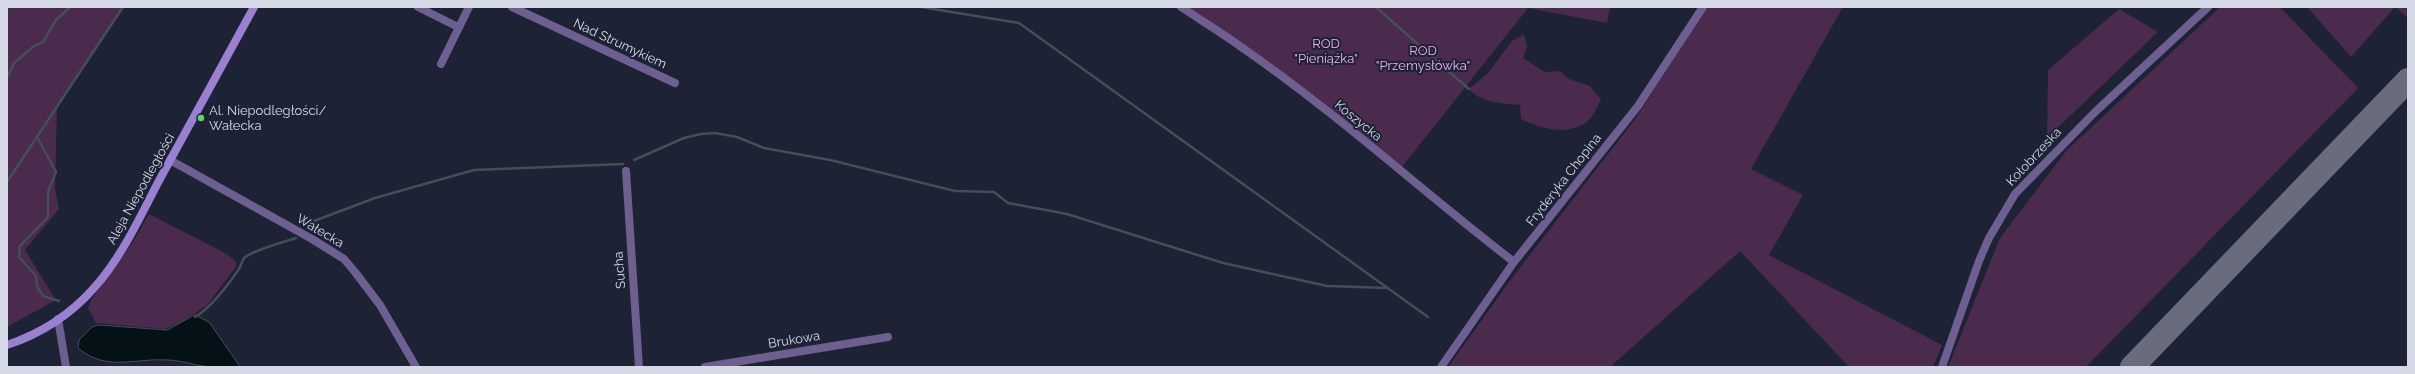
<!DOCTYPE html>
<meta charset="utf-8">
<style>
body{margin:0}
#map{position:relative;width:2415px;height:374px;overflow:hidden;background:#1d2235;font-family:Raleway,sans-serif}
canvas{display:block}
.frame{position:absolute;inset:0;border:8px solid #d6dae7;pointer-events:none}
</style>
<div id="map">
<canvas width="2415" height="374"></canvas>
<div class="frame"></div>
</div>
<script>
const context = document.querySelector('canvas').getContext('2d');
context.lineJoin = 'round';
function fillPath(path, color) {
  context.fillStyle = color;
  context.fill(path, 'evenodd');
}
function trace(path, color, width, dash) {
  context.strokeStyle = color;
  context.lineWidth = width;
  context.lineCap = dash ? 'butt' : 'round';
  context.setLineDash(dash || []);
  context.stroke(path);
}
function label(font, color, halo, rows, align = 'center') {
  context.font = font + ' Raleway,sans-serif';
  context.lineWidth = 4;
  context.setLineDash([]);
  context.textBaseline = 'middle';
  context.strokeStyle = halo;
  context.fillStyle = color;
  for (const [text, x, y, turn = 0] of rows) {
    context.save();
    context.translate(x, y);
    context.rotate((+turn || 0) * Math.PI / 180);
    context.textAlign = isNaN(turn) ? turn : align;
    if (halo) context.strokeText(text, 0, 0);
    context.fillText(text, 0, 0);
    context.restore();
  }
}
const green = new Path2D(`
 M7,7H123L57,107L55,189L59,209L25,250L56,300L7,327Z
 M1187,7H1610L1607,23L1528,8L1402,167Z
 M1707,7H1843L1751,169L1803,195L1769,255L1942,345L1933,367H1849L1740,251L1610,367H1448L1515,274L1636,118Z
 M2220,7H2280L2358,88L2086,367H1948L2000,238L2066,151Z
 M2307,7H2408V18L2395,7L2351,57Z
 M2119,9L2158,32L2047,138L2048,70Z
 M1524,34L1527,47L1523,58L1545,72L1560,71L1569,79L1590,86L1601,100C1597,107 1593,117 1587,122C1567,136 1542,129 1521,119L1520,105C1502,103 1481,103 1469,89L1488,73L1512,41Z
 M149,214L227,254L236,262V267L207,305L182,322L165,329L96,323L88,308L91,300L133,242Z`);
const water = new Path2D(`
 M195,315L209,322L239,365L237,367C226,367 214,368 203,366C190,364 179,360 167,360C133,358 107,372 78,348L79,340L92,327L98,325L167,330Z`);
const stream = new Path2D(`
 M921,7L1019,23L1428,317
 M1376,7L1440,64
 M1447,70L1469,89
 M7,78L14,63L34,46L43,42L56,20L70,7
 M37,137L56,172L48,192V217L20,246L19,257L36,276L37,286L43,296L59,301
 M634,160L684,138L701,134L715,133L737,137L764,148L830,160L955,191L994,192L1008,203L1067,214L1223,263L1327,286L1388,288
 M7,182L123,7
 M307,228L314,221L375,198L474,170L623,164
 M195,317C212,307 228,285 239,269C241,266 242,261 244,258C253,250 284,242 296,238`);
const taxiway = new Path2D(`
 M2132,367L2408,80`);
const street = new Path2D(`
 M418,7L458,27
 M512,7L675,83
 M1181,7C1202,21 1224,34 1244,49C1338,114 1423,192 1514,262
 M441,64L469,7
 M170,160L312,239L344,259L355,272L380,305L416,367
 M626,171L639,367
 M58,319L66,367
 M705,367L888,337
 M1441,367L1514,262L1638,106L1703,7
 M1942,367L1979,261L1989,238L2015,194L2095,112L2208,7`);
const secondary = new Path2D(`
 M7,345C40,334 71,314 94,288C123,256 141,214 161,177C192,120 223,64 254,7`);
const markers = [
 [201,118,4,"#64d468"]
];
const streetNames = [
 ["Nad Strumykiem",620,44,25],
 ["Koszycka",1358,121,39],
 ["Kołobrzeska",2034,157,-47],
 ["Fryderyka Chopina",1564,180,-52],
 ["Aleja Niepodległości",141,189,-61],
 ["Wałecka",320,231,31],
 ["Sucha",620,270,-94],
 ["Brukowa",794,340,-9]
];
const parkNames = [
 ["ROD",1326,44],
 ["\"Pieniążka\"",1326,59],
 ["ROD",1423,51],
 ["\"Przemysłówka\"",1423,66]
];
const poiNames = [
 ["Al. Niepodległości/",209,111],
 ["Wałecka",209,126]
];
fillPath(green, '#4a2a4d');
fillPath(water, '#041217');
trace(water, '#434e55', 1);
trace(stream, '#434e55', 2.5);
trace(taxiway, '#686c7d', 24);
trace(street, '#6e5f91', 8);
trace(secondary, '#9a80d1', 8);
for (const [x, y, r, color] of markers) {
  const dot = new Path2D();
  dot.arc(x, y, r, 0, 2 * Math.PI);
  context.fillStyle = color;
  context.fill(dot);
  trace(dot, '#1d2235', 1.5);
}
label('13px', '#d6dae7', '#1d2235', streetNames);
label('13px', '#efb0f6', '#1d2235', parkNames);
label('13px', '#d6dae7', '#1d2235', poiNames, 'left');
</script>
